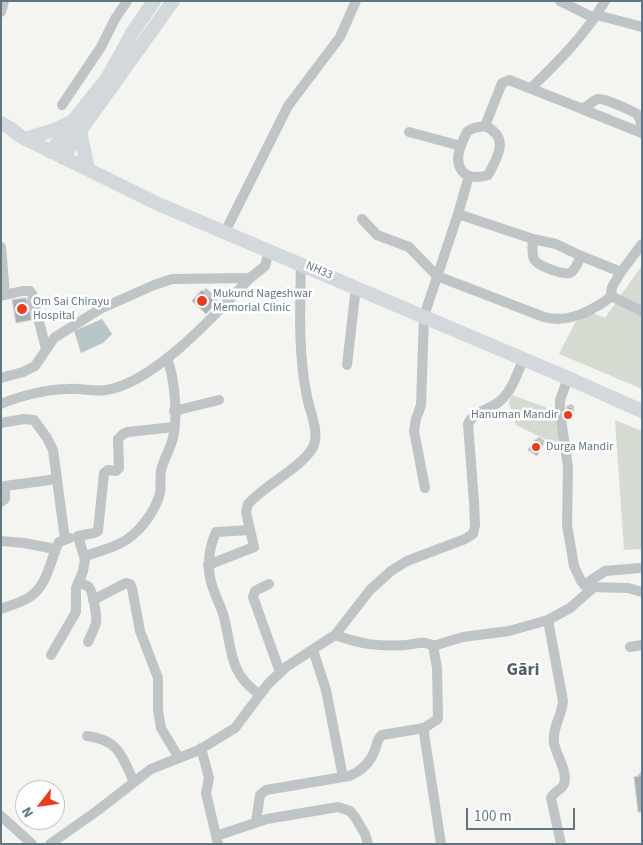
<!DOCTYPE html>
<meta charset="utf-8">
<style>
body{margin:0}
#map{position:relative;width:643px;height:845px;overflow:hidden;background:#f4f4f0;font-family:"Source Sans 3",sans-serif}
canvas{display:block}
.frame{position:absolute;inset:0;border:2px solid #627682;pointer-events:none}
.north{position:absolute;left:15px;top:780px;width:50px;height:50px;box-sizing:border-box;background:#fff;border:1px solid #c0c8cd;border-radius:50%;rotate:240deg;font-size:14px;font-weight:700;line-height:20px;text-align:center;color:#627682}
.north::after{content:'';display:block;margin:auto;width:18px;height:22px;background:#ea3c1a;clip-path:polygon(50% 0,100% 100%,50% 72%,0 100%)}
.scale{position:absolute;left:466px;top:808px;width:109px;height:22px;box-sizing:border-box;border:2px solid #627682;border-top:0;padding-left:6px;font-size:15px;line-height:18px;white-space:nowrap;color:#627682;-webkit-text-stroke:4px #fff;paint-order:stroke}
</style>
<div id="map">
<canvas width="643" height="845"></canvas>
<div class="frame"></div>
<div class="north">N</div>
<div class="scale">100 m</div>
</div>
<script>
const context = document.querySelector('canvas').getContext('2d');
context.lineJoin = 'round';
function fillPath(path, color) {
  context.fillStyle = color;
  context.fill(path, 'evenodd');
}
function trace(path, color, width, dash) {
  context.strokeStyle = color;
  context.lineWidth = width;
  context.lineCap = dash ? 'butt' : 'round';
  context.setLineDash(dash || []);
  context.stroke(path);
}
function label(font, color, halo, rows, align = 'center') {
  context.font = font + ' "Source Sans 3",sans-serif';
  context.lineWidth = 5;
  context.setLineDash([]);
  context.textBaseline = 'middle';
  context.strokeStyle = halo;
  context.fillStyle = color;
  for (const [text, x, y, turn = 0] of rows) {
    context.save();
    context.translate(x, y);
    context.rotate((+turn || 0) * Math.PI / 180);
    context.textAlign = isNaN(turn) ? turn : align;
    if (halo) context.strokeText(text, 0, 0);
    context.fillText(text, 0, 0);
    context.restore();
  }
}
const green = new Path2D(`
 M642,265V389L559,354L582,309L605,318Z
 M512,395L556,411L561,447L516,425L509,402Z
 M615,420L642,431V549L624,550Z`);
const water = new Path2D(`
 M102,319L112,334L103,343L81,353L74,331Z`);
const shadow = new Path2D(`
 M206,288L218,299L206,312L193,301Z
 M30,298L34,315L31,319L14,301L16,299V301Z
 M570,404L574,406L573,417L571,419H569L568,406Z
 M539,437L545,441L539,452L537,439Z
 M642,771V802L636,777Z`);
const building = new Path2D(`
 M202,290L216,303L206,314L192,301Z
 M26,298L32,320L16,323L12,300Z
 M567,406L572,408V420H568Z
 M536,439L544,443L537,456L528,450Z
 M642,776V812H638L634,777Z`);
const minor = new Path2D(`
 M560,1L594,18
 M1,12L4,1
 M597,15L642,27
 M531,88C558,62 586,34 605,1
 M62,105L101,47L115,19L127,1
 M582,109L642,133
 M485,126L502,83L509,80L580,108C589,109 590,101 598,99C605,98 630,110 637,114L640,119L642,129
 M485,126C510,137 498,157 488,175C463,183 452,166 462,143C464,139 465,135 467,132C472,127 479,127 485,126Z
 M409,132L461,146
 M469,176L458,214L533,239L556,244L581,256C578,261 576,270 570,273C563,275 537,266 534,259C531,253 533,245 533,239
 M362,219L377,235L409,247L437,276L544,317C568,324 594,310 612,296
 M225,232L288,106L340,37L356,1
 M1,247L5,295
 M581,256L621,272L642,244
 M621,272L612,287L611,294L615,298L642,311
 M1,296L22,291H30L32,294L46,349
 M347,365L356,287
 M1,378L23,372L35,366L54,338L100,309L154,285L172,279L250,278L265,266L269,251
 M568,378L560,400V412L568,467L567,525L574,566L581,581L588,587L628,588L642,592
 M1,404C19,396 48,389 68,389C81,388 94,392 106,390C154,383 217,313 250,278
 M174,411L219,400
 M1,423L24,419L34,420L47,438L53,450L65,539
 M425,488L414,431L416,419L421,405L424,316L458,214
 M1,502L5,499V486L57,479
 M250,530L216,532C209,548 206,568 212,585C215,596 221,606 224,617C232,649 229,674 259,694
 M1,541L24,543L55,549
 M85,556C103,550 122,546 136,532C146,523 157,506 160,493C161,486 160,478 161,470C164,459 170,449 173,438C178,415 175,380 167,358
 M208,565L254,547L246,512L248,504C265,485 299,469 312,449C321,434 310,413 307,397C298,353 300,309 301,264
 M78,583C82,584 86,584 89,587C93,592 97,616 96,623C94,629 91,636 88,642
 M269,584L255,591L253,597L280,672
 M584,585L605,571L639,568
 M93,600L126,583L130,584L132,588L140,631L158,678V710L161,728L179,758
 M1,609C10,605 20,603 28,598C46,588 50,563 57,546L59,542L70,538
 M548,620L563,701C562,716 552,727 554,743C556,755 568,771 564,784C562,790 554,791 551,798L561,844
 M335,635C361,644 377,647 406,645C416,644 424,640 433,646L437,668L438,719L424,728V733L441,844
 M433,646L463,637L509,631L548,620L570,608L593,588
 M630,647L642,645
 M313,650L326,690L343,777
 M51,655L76,612V588L83,571L85,560L78,536L94,533L98,531L104,473L108,470L116,471L119,468L118,439L123,434L128,432L174,427
 M87,736C119,740 122,756 134,782
 M201,748L209,778L206,793L218,844
 M1,816L32,844
 M256,822L260,795L266,790L349,776C362,771 370,763 375,750C377,744 377,739 382,735L424,728
 M216,836L267,819L338,807L350,811L355,817L365,834L368,844
 M50,844L97,811L151,769L199,750L235,728L268,684L286,667L335,635L370,590L391,571L407,561L465,539L473,534L475,525L474,502L468,424C474,411 490,410 500,401C512,391 517,374 523,360`);
const major = new Path2D(`
 M1,123L10,128L20,136L158,204L568,378L642,411
 M80,131L88,169
 M25,139L54,130L71,122
 M51,152L72,122L108,77L132,33L154,1
 M63,158L80,131L173,1`);
const markers = [
 [202,301,6,"#ea3c1a"],
 [22,309,6,"#ea3c1a"],
 [568,415,5,"#ea3c1a"],
 [536,447,5,"#ea3c1a"]
];
const streetNames = [
 ["NH33",319,271,23]
];
const poiNames = [
 ["Mukund Nageshwar",213,294],
 ["Memorial Clinic",213,308],
 ["Om Sai Chirayu",33,302],
 ["Hospital",33,316],
 ["Hanuman Mandir",558,415,"right"],
 ["Durga Mandir",546,447]
];
const districtNames = [
 ["Gāri",523,671]
];
fillPath(green, '#d5dbd1');
fillPath(water, '#b8c6ca');
fillPath(shadow, '#0003');
fillPath(building, '#a8b1b6');
trace(building, '#d5d5d3', 1);
trace(minor, '#bfc4c6', 10);
trace(major, '#d2d8dc', 14);
for (const [x, y, r, color] of markers) {
  const dot = new Path2D();
  dot.arc(x, y, r, 0, 2 * Math.PI);
  context.fillStyle = color;
  context.fill(dot);
  trace(dot, '#fff', 2);
}
label('12px', '#627682', '#fff', streetNames);
label('12px', '#627682', '#fff', poiNames, 'left');
label('bold 18px', '#505e67', '#fff', districtNames);
</script>
